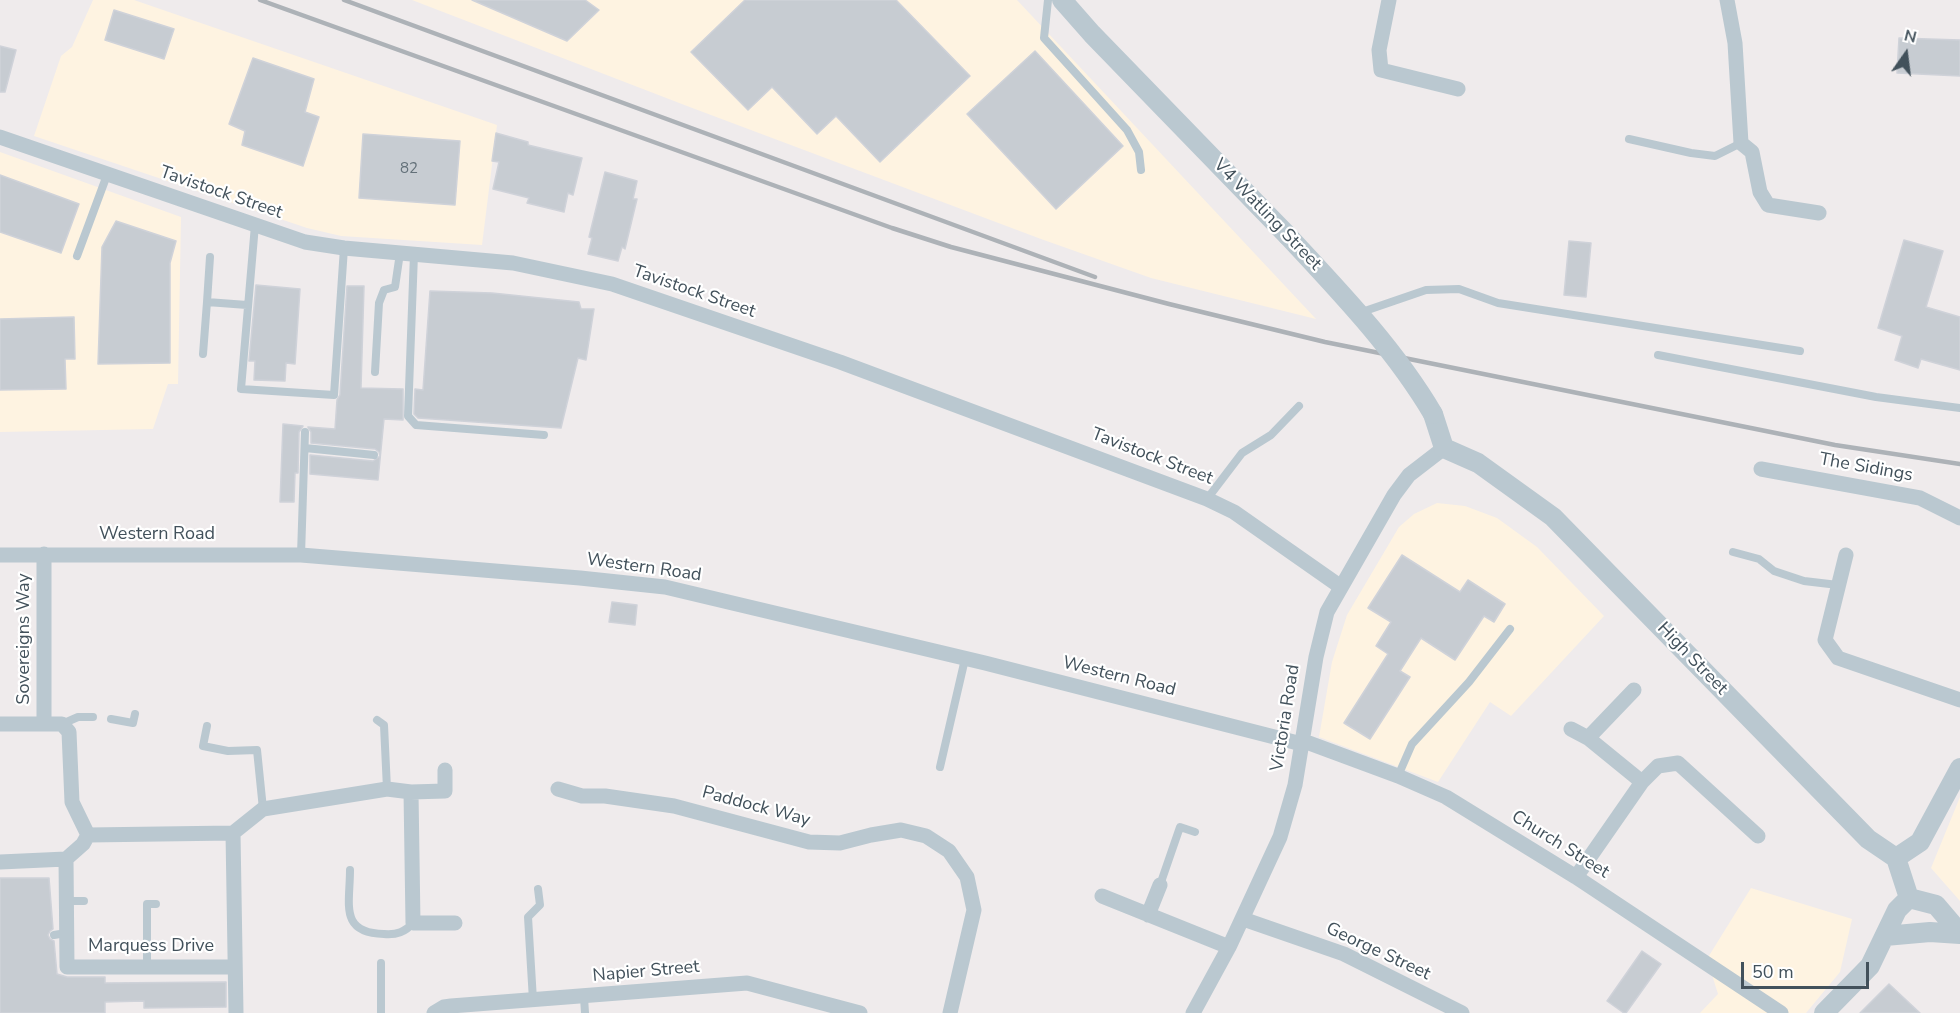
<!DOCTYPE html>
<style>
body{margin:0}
#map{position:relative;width:1960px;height:1013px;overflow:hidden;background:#efebec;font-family:"Nunito Sans",sans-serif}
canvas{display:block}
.north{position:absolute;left:1876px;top:24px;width:60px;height:60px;-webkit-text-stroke:4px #fff;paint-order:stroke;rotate:14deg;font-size:16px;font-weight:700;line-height:24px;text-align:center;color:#42515b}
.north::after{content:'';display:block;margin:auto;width:21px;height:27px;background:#42515b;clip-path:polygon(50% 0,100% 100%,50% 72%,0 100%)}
.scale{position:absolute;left:1741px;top:962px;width:128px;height:27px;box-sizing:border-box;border:3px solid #42515b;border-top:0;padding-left:8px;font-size:18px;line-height:21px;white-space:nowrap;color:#42515b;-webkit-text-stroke:4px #fff;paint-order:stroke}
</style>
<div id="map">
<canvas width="1960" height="1013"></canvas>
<div class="north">N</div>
<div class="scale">50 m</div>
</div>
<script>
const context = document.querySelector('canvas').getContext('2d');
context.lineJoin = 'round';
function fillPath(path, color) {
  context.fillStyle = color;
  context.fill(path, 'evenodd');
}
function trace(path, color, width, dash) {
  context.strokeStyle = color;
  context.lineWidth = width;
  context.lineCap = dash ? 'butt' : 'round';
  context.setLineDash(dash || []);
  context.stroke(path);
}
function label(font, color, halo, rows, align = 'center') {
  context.font = font + ' "Nunito Sans",sans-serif';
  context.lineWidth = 4.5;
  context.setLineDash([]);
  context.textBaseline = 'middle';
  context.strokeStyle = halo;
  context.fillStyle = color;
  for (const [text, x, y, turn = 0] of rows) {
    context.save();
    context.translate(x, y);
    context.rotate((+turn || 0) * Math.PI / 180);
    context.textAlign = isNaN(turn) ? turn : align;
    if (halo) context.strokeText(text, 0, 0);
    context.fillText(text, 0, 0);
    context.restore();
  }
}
const commercial = new Path2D(`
 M93,0H134L497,125L482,245L341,236L307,228L34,136L61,56L72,47Z
 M412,0H1017L1316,319L1151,278L1041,239L687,106Z
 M0,152L181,217L178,384H168L153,429L0,432Z
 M1437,503L1465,506L1497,518L1537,547L1604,616L1511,716L1490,702L1438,782L1319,737L1332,662L1347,615L1399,527L1414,514Z
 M1960,797V901L1931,868Z
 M1751,888L1852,919L1840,972L1806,1013H1700L1718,994L1707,959Z`);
const building = new Path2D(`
 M472,0H585L599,10L567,41Z
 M745,0H896L970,76L880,162L836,116L817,134L772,87L748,110L691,52Z
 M114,10L174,29L164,59L105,40Z
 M1899,38L1960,40V76L1897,73Z
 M0,46L16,50L5,92H0Z
 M1035,51L1123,146L1056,209L967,114Z
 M253,58L314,79L305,112L319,117L303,166L242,145L245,131L229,124Z
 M496,133L528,142V145L582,158L573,195L568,193L564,212L527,203L529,198L493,189L499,162L492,161Z
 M363,134L460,141L455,205L359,198Z
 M605,172L637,181L633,199H637L625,249L622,247L618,261L588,254L592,238L589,237Z
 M0,175L79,204L61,253L0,232Z
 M116,221L176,241L170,263V363L98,364L102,247Z
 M1904,240L1943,251L1926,307L1960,317V370L1921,359L1918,368L1895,360L1902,336L1878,328Z
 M1569,241L1591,243L1586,297L1564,295Z
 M256,285L300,289L295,364L286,363L285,381L254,380L255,361H249Z
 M347,286H364L361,388L403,389V420L384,419L378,480L310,474V455L373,461L380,456L379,452L375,449L311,443V432L308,427L335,429L337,400L340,395Z
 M430,291L492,293L579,302L581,309H594L586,360L578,358L561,428L418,418L414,414L415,389L423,390Z
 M74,317L75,359H65L66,389L0,390V319Z
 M283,424L303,426L299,432L298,473H295L294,502H280Z
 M1402,555L1460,592L1468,580L1505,604L1494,622L1484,616L1455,660L1421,638L1400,671L1410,677L1370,739L1344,723L1388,654L1376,646L1391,622L1368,608Z
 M612,602L637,605L635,625L609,622Z
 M0,878H49L53,929L50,931L48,935L50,939L54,941L57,974L67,977H105V983L226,982V1007L144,1008V1001L105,1002V1013H0Z
 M1642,951L1661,964L1626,1013H1624L1607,1001Z
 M1889,984L1920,1013H1860Z`);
const service = new Path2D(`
 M1048,0L1044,38L1127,130L1139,152L1141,170
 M1629,139L1691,153L1715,156L1741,143
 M255,225L241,389L334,395L344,248
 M414,254L408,416L416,425L544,435
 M77,256L107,175
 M210,257L207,302L247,305
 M1359,313L1426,290L1459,289L1498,303L1800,351
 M203,354L207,302
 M1658,355L1876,397L1960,408
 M375,372L379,303L384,290L395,287L400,253
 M305,448L374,455
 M1207,499L1242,453L1271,435L1299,406
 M1733,552L1759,559L1774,571L1804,581L1838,585
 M301,555L305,432
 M111,719L133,723L135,714
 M377,720L384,725L387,789
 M62,724L78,717H93
 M207,726L203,746L228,751L257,750L263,809
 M940,767L965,659
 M1398,776L1412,744L1469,682L1510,629
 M350,870C350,904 339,933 384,934C397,935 405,932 413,923
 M1160,885L1180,827L1195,832
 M66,901H84
 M54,935L66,933
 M381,963V1013
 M147,967V904H156
 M584,997L585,1013
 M533,1000L528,917L540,905L538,889`);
const minor = new Path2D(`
 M1389,0L1379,50L1381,70L1458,89
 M1727,0L1735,43L1741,143L1752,152L1760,192L1768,205L1819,213
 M0,137L305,242L344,248L513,263L612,284L840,362L1207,499L1234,512L1341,587
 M1761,469L1920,498L1960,518
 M0,555H301L580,578L665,587L985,663L1294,742L1309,743L1398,776L1446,797L1576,877L1781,1013
 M1846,555L1825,640L1838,658L1960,700
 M0,724H62L69,732L72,802L88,835L83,844L66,859L0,862
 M44,724V554
 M1571,729L1588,738L1642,782L1658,766L1678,763L1758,836
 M1588,738L1634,690
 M558,789L582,796H605L674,806L809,842L840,843L871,835L901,830L926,836L949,851L967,877L974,910L950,1013
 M411,792L413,923H455
 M233,833L236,1013
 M88,835L233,833L263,809L387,789L411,792L445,791V770
 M66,859L67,967H235
 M1576,877L1642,782
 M1102,896L1229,947
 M1148,915L1160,885
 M1243,919L1344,954L1462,1013
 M434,1013L444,1007L451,1006L747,983L860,1013
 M1193,1013L1229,947L1280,837L1295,785L1316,657L1327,612L1394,495L1409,475L1444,448`);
const tertiary = new Path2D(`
 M1062,0L1092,34L1288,236
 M1433,414L1444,448L1478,463L1553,517L1868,839L1896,858L1909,898
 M1896,858L1920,842L1960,768
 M1909,898L1936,905L1960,933
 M1885,936L1930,932L1960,934
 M1824,1013L1870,966L1897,910L1909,898`);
const rail = new Path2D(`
 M260,0L892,228L951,247L1169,304L1325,342L1835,445L1960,464
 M344,0L1095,277`);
const tertiaryBridge = new Path2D(`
 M1288,236C1340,292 1394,348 1433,414`);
const numberNames = [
 ["82",409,169]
];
const streetNames = [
 ["Tavistock Street",221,193,19],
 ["V4 Watling Street",1267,215,46],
 ["Tavistock Street",694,292,19],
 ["Tavistock Street",1152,457,21],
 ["The Sidings",1866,468,10],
 ["Western Road",157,535],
 ["Western Road",644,568,8],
 ["Sovereigns Way",25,639,-90],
 ["High Street",1692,659,46],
 ["Western Road",1119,677,14],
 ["Victoria Road",1286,718,-81],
 ["Paddock Way",756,807,15],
 ["Church Street",1560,845,32],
 ["Marquess Drive",151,947],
 ["George Street",1378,952,25],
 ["Napier Street",646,972,-5]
];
fillPath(commercial, '#fef3e1');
fillPath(building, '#c7ccd2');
trace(building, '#cfd2d9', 1.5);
trace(service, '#bac8d0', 8);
trace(minor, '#bac8d0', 15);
trace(tertiary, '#bac8d0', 20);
trace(rail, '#adb2b7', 4.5);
trace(tertiaryBridge, '#bac8d0', 20);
label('15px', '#637079', null, numberNames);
label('18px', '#42515b', '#fff', streetNames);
</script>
